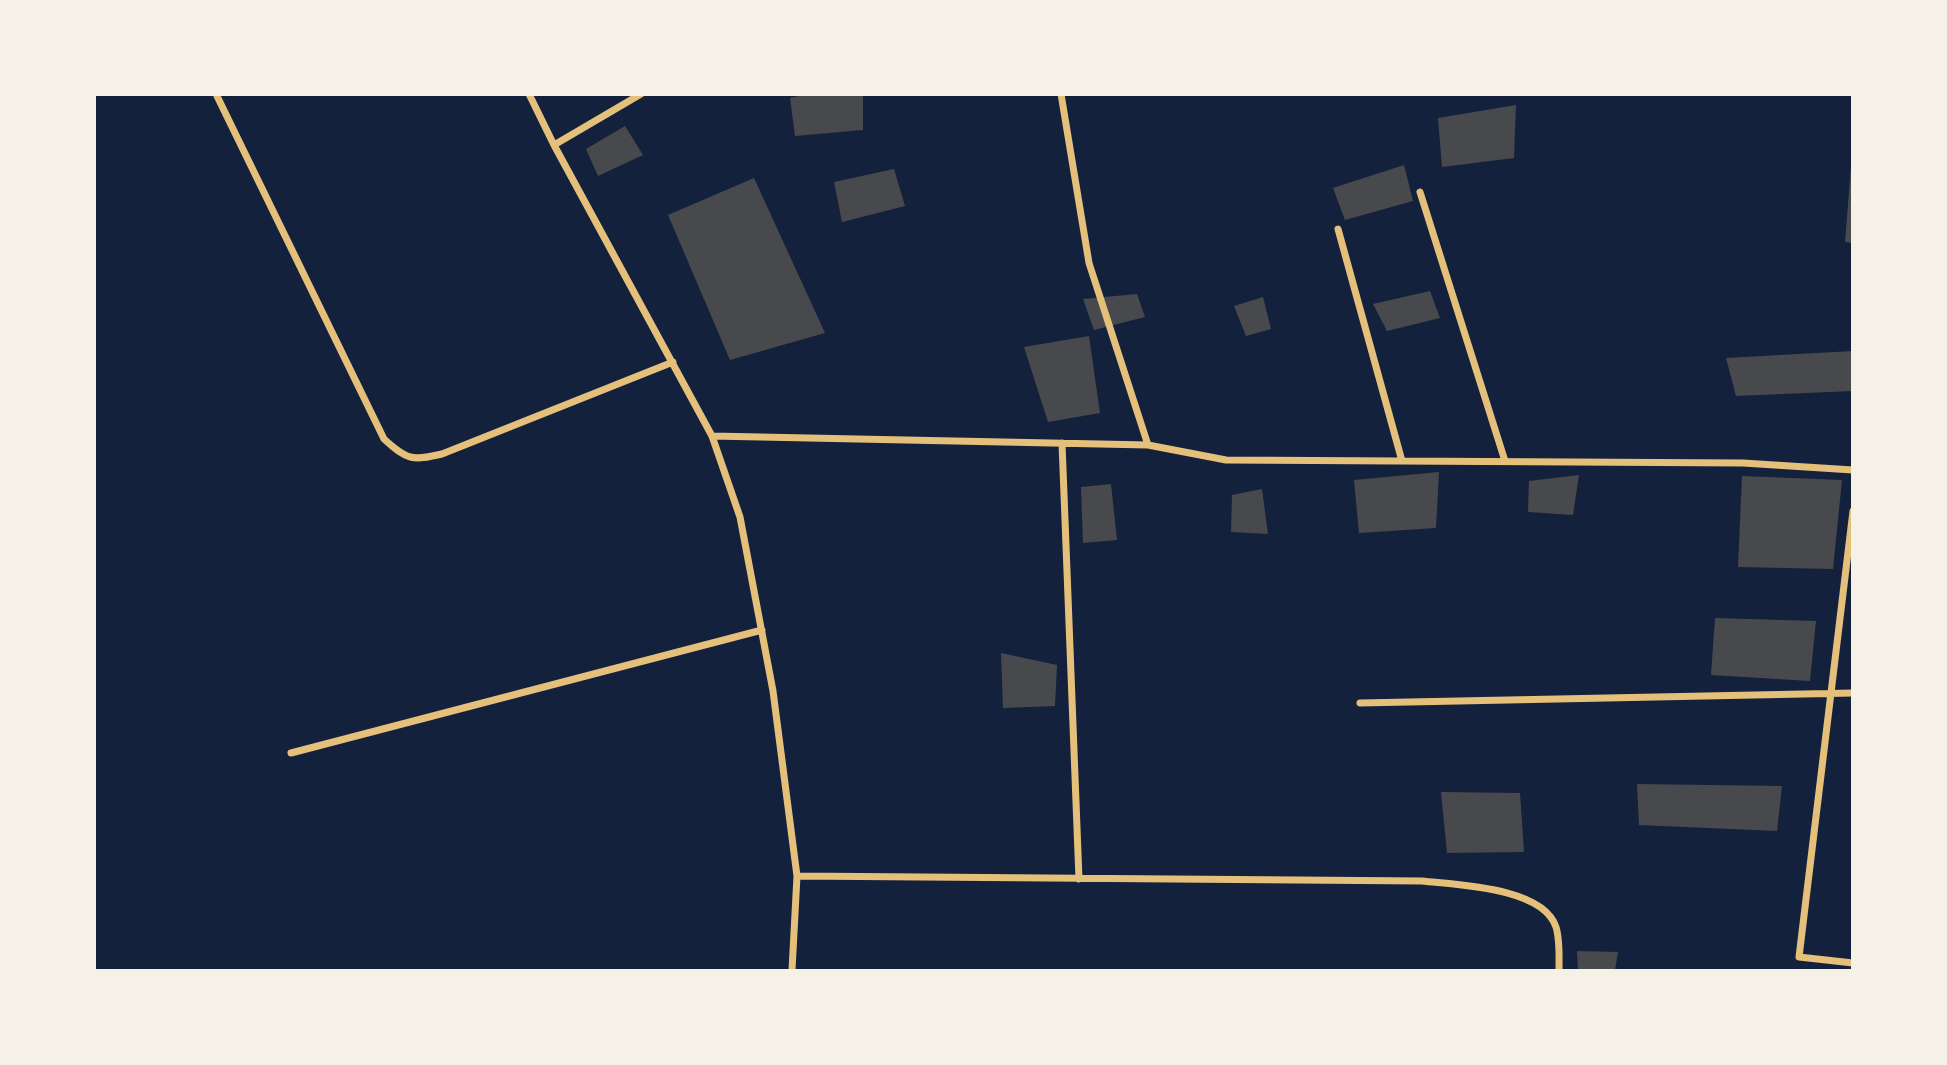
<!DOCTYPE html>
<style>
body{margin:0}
#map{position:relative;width:1947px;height:1065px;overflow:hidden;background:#14213d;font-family:Quicksand,sans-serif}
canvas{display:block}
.frame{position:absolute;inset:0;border:96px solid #f6f1e7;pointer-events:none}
</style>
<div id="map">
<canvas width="1947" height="1065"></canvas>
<div class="frame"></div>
</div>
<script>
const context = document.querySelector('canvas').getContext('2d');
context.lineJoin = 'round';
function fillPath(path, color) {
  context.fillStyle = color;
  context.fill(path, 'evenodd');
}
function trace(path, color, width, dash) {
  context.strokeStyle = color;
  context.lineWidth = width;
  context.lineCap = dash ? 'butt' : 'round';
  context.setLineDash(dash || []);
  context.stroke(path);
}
const building = new Path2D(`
 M808,94H863V130L795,136L790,98Z
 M1516,105L1514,158L1442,167L1438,118Z
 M625,126L643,155L598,176L586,149Z
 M1404,165L1413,201L1345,220L1333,188Z
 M1851,166H1853V243L1845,242Z
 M894,169L905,206L842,222L834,182Z
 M754,178L825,333L730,360L668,215Z
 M1430,291L1440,318L1387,331L1373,304Z
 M1137,294L1145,317L1094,330L1083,299Z
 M1263,297L1271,329L1246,336L1234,306Z
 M1089,336L1100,413L1048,422L1024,347Z
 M1853,351V391L1736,396L1726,358Z
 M1439,472L1436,528L1359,533L1354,480Z
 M1579,475L1573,515L1528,512L1529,481Z
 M1742,476L1842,480L1833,569L1738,567Z
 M1111,484L1117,540L1083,543L1081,487Z
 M1262,489L1268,534L1231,532L1232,495Z
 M1715,618L1816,621L1810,681L1711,675Z
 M1001,653L1057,665L1055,706L1003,708Z
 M1637,784L1782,786L1777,831L1639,825Z
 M1441,792L1520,793L1524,852L1447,853Z
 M1577,951L1618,952L1615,970H1578Z`);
const minor = new Path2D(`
 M529,94L554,145L712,436L740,517L773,691L797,876L792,970
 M1061,94L1089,263L1148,445
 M217,96L384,439C407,460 412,461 442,454L673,362
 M554,145L641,94
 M1420,192L1505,461
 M1338,229L1402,461
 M712,436L1148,445L1226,460L1743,463L1853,470
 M1062,443L1079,879
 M1853,511L1799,957L1853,963
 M1360,703L1853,693
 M291,753L762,630
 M797,876L1422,881C1457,885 1543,887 1556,927C1560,940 1559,957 1559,970`);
fillPath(building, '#48494c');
trace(minor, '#e5c07b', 7);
</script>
